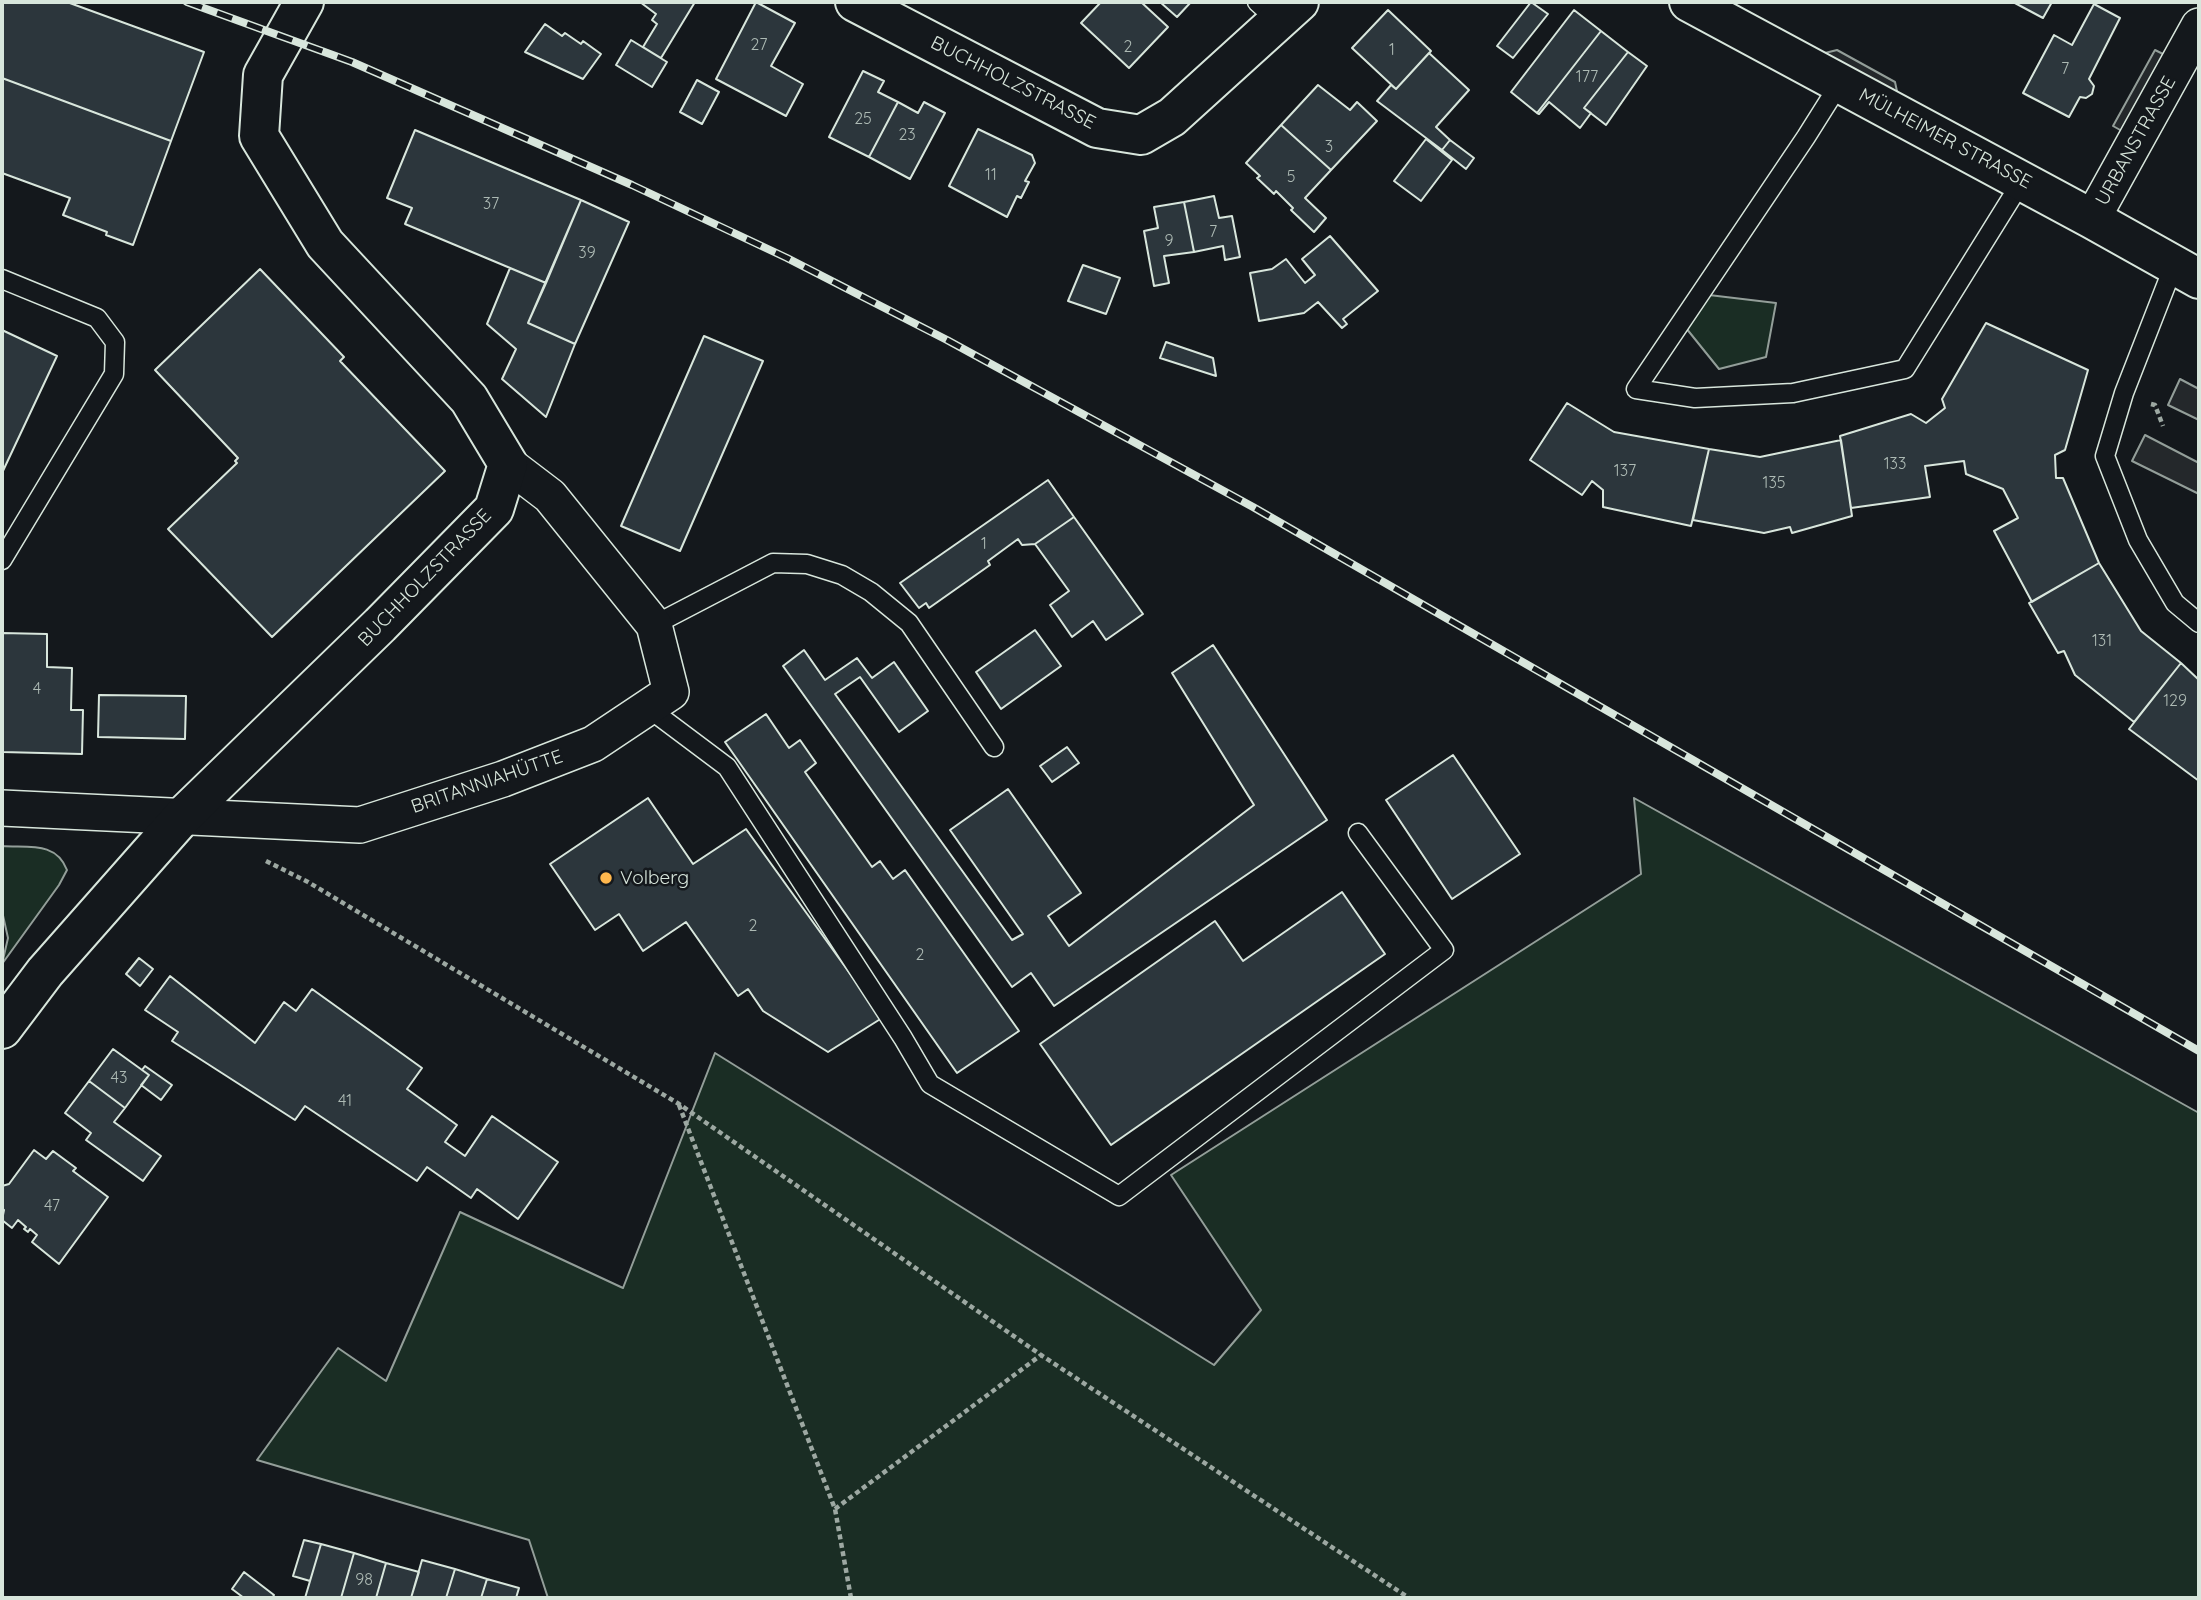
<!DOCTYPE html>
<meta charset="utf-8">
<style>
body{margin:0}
#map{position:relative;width:2201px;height:1600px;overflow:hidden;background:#14181c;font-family:Quicksand,sans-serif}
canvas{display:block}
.frame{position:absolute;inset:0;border:4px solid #d8e6dc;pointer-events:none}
</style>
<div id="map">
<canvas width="2201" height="1600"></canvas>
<div class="frame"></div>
</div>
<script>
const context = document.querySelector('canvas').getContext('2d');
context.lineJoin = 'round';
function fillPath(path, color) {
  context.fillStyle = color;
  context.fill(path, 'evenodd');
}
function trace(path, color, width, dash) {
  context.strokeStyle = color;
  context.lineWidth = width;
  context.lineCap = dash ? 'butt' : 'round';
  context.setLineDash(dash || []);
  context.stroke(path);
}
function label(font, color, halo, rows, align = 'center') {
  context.font = font + ' Quicksand,sans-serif';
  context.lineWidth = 5;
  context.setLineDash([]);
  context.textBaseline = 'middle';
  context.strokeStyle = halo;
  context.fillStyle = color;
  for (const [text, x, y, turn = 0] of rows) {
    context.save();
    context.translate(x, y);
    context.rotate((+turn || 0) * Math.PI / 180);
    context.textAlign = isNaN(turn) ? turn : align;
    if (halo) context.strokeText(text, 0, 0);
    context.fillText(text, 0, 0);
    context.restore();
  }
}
const green = new Path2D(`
 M1709,295L1776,303L1766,357L1719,369L1686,328Z
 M1634,798L2199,1113V1598H548L529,1540L257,1460L338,1348L386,1381L460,1212L623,1288L715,1053L1214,1365L1261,1310L1171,1175L1641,874Z
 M2,846C28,848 56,841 67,870L59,885L2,964L8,938L2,911Z`);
const parking = new Path2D(`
 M1837,50L1895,82L1898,96L1821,54Z
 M2155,50L2165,55L2122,131L2113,126Z
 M2180,379L2199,389V420L2168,405Z
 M2145,435L2199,463V494L2132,461Z`);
const building = new Path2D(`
 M2,2H67L204,52L171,141L2,78Z
 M640,2H695L661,58L643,47L657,24L652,20L656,14Z
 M756,2L795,23L771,66L803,84L786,116L716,79Z
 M1101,2H1141L1168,27L1129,68L1081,23Z
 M1160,2H1191L1177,17Z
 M1531,2L1548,14L1513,58L1497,46Z
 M2013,2H2052L2043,18Z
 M2094,4L2120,18L2089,79L2094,86L2092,94L2086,98L2080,97L2069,117L2023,93L2054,35L2072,45Z
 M1388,10L1431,51L1396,89L1352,48Z
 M1574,10L1601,31L1537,113L1511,92Z
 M545,24L562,36L565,33L581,44L583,41L601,54L583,79L525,52Z
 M1601,31L1628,52L1584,108L1591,113L1580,128L1549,102L1539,114L1537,113Z
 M631,40L667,62L652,87L616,65Z
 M1628,52L1647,66L1606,125L1584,108Z
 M1429,53L1469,90L1436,127L1450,140L1442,150L1377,101L1391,85L1396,89Z
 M863,71L884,81L878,92L898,102L869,157L829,137Z
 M2,78L171,141L133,245L106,235L107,232L63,215L70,198L2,173Z
 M697,80L719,92L702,124L680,112Z
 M1318,85L1350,110L1357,102L1377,121L1331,170L1281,125Z
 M898,102L918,113L924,102L945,113L910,179L869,157Z
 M1281,125L1331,170L1305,198L1326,218L1314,232L1291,210L1293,208L1276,191L1274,194L1257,178L1260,176L1246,163Z
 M978,129L1032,155L1035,163L1025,181L1029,182L1021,198L1017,196L1007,217L949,186Z
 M415,130L581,200L546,283L405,224L412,208L387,198Z
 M1426,139L1452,160L1421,201L1394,181Z
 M1450,140L1474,158L1466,169L1442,150Z
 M1214,196L1219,218L1232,216L1240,257L1225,260L1223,246L1194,252L1184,202Z
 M581,200L629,222L575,344L528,323Z
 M1184,202L1194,252L1164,256L1169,283L1154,286L1144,231L1158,228L1154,207Z
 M1330,236L1378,291L1343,319L1347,324L1342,328L1318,302L1304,313L1259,321L1250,273L1272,269L1286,259L1305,283L1315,275L1302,259Z
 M1083,265L1120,278L1106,314L1068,301Z
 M510,268L546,283L528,323L575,344L546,417L502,379L516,349L487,324Z
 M260,269L344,357L340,361L445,471L272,637L168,529L237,463L235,461L238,458L155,370Z
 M1986,323L2088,370L2065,450L2055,455L2056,478H2063L2099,563L2032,602L1994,531L2018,518L2003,489L1966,474L1964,461L1925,466L1930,497L1851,508L1840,436L1911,414L1926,423L1945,408L1942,399Z
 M2,330L57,356L2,473Z
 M704,336L763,361L680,551L621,526Z
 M1166,342L1213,358L1216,376L1160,358Z
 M1567,403L1614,432L1709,449L1691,526L1603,507V490L1592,481L1582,495L1530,460Z
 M1841,440L1852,516L1792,533L1790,527L1764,533L1693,520L1709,449L1760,457Z
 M1048,480L1074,517L1035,544L1022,545L1018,539L988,561L990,565L929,608L926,603L919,608L900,583Z
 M1074,517L1143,614L1106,640L1093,621L1072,637L1050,605L1069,591L1035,544Z
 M2099,563L2141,631L2181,663L2134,722L2075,675L2064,651L2058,653L2029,603Z
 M1035,630L1061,666L1001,709L976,672Z
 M2,633L47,634V667L72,668L71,710H83L82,754L2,752Z
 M1213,645L1327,820L1054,1006L1031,973L1012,987L783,666L804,650L825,680L857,658L872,678L894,662L928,711L899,732L860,677L835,694L1012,940L1023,934L950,830L1008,789L1081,893L1048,916L1069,946L1254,805L1172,673Z
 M2181,663L2199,680V781L2129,729Z
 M99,695L186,696L185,739L98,737Z
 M766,714L789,748L800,740L816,763L805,772L872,867L880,861L893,879L905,870L1019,1031L957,1073L725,742Z
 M1067,747L1079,763L1052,782L1040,766Z
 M1453,755L1520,854L1452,899L1386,800Z
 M648,798L693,864L746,829L882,1018L828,1052L763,1011L748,989L738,996L686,922L643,951L619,914L595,930L550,864Z
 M1342,892L1385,954L1111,1145L1040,1044L1215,921L1243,961Z
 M139,958L153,969L140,986L126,974Z
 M170,976L255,1043L284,1002L296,1011L312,989L422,1068L407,1089L457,1125L445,1142L465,1156L492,1116L558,1162L518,1219L477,1189L471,1198L427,1167L417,1181L305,1106L295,1120L172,1041L178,1032L145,1010Z
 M113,1049L149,1075L125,1108L89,1081Z
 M145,1066L172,1085L161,1100L141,1085L149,1075L142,1070Z
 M89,1081L125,1108L114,1122L161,1156L143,1181L86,1140L91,1133L65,1113Z
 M34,1150L46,1159L53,1151L76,1168L73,1171L108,1197L59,1264L32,1242L37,1235L30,1229L28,1232L24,1229L26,1227L18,1220L12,1228L2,1220L4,1210L2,1209V1186L9,1184Z
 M304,1540L321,1544L310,1581L293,1576Z
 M321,1544L354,1553L341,1598H305Z
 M354,1553L386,1563L376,1598H341Z
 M422,1560L455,1569L446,1598H411Z
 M386,1563L419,1572L411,1598H376Z
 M455,1569L487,1579L481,1598H446Z
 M244,1572L274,1595L272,1598H244L232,1589Z
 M487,1579L519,1588L516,1598H481Z`);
const path = new Path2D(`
 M2151,404L2155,405L2163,426
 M266,861L308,882L679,1104L1041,1355L1409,1598
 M679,1105L835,1509L851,1598
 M835,1509L1041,1355`);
const service = new Path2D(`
 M1257,2L1278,21
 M1840,83L1806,137L1636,389L1695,398L1793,393L1905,369L2022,181
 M2174,265L2124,393L2105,456L2138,540L2175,603L2199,623
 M2,279L97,318L115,342L114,374L2,560
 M654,625L773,563L807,564L842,575L871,592L909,623L994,747
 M647,707L727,767L903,1038L930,1084L1119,1196L1444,950L1358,833`);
const minor = new Path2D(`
 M2092,219L2199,26
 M2,808L360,825L503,779L593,744L671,692L654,625L550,496L508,464`);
const tertiary = new Path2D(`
 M855,2L1097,128L1141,135L1172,117L1299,2
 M2,1029L45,972L182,817L380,625L494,509L508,464L469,399L325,244L259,136L263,75L304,2`);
const secondary = new Path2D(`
 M1689,2L2092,219L2199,279`);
const rail = new Path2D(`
 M187,2L352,62L632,185L787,258L947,340L1253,507L2199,1051`);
const markers = [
 [606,878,7,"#ffb74d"]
];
const numberNames = [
 ["27",759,45],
 ["2",1128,47],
 ["1",1392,50],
 ["7",2065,69],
 ["177",1587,77],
 ["25",863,119],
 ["23",907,135],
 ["3",1329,147],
 ["11",991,175],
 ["5",1291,177],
 ["37",491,204],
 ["7",1213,232],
 ["9",1169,241],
 ["39",587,253],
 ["133",1895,464],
 ["137",1625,471],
 ["135",1774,483],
 ["1",984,544],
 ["131",2102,641],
 ["4",37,689],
 ["129",2175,701],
 ["2",753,926],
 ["2",920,955],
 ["43",119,1078],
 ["41",345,1101],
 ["47",52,1206],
 ["98",364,1580]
];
const streetNames = [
 ["BUCHHOLZSTRASSE",1013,83,27],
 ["MÜLHEIMER STRASSE",1945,139,28],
 ["URBANSTRASSE",2136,141,-61],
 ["BUCHHOLZSTRASSE",425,578,-46],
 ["BRITANNIAHÜTTE",487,782,-19]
];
const poiNames = [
 ["Volberg",620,878]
];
fillPath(green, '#1a2d24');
trace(green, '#939e99', 2);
fillPath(parking, '#24282b');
trace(parking, '#939e99', 2);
fillPath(building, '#2c363c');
trace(building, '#d8e6dc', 2);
trace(service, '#d8e6dc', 21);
trace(minor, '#d8e6dc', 38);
trace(tertiary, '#d8e6dc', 42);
trace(secondary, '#d8e6dc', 42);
trace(path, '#9da8a2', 4.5, [5, 3.5]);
trace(service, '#14181c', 18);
trace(minor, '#14181c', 35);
trace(tertiary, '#14181c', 38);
trace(secondary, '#14181c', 38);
trace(rail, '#d8e6dc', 8);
trace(rail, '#14181c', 5, [16]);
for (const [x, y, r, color] of markers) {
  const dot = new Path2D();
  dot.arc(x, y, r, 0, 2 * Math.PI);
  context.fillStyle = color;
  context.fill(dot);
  trace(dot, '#14181c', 2.5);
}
label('16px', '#adbab4', null, numberNames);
label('19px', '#d8e6dc', '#14181c', streetNames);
label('19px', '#d8e6dc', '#14181c', poiNames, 'left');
</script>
